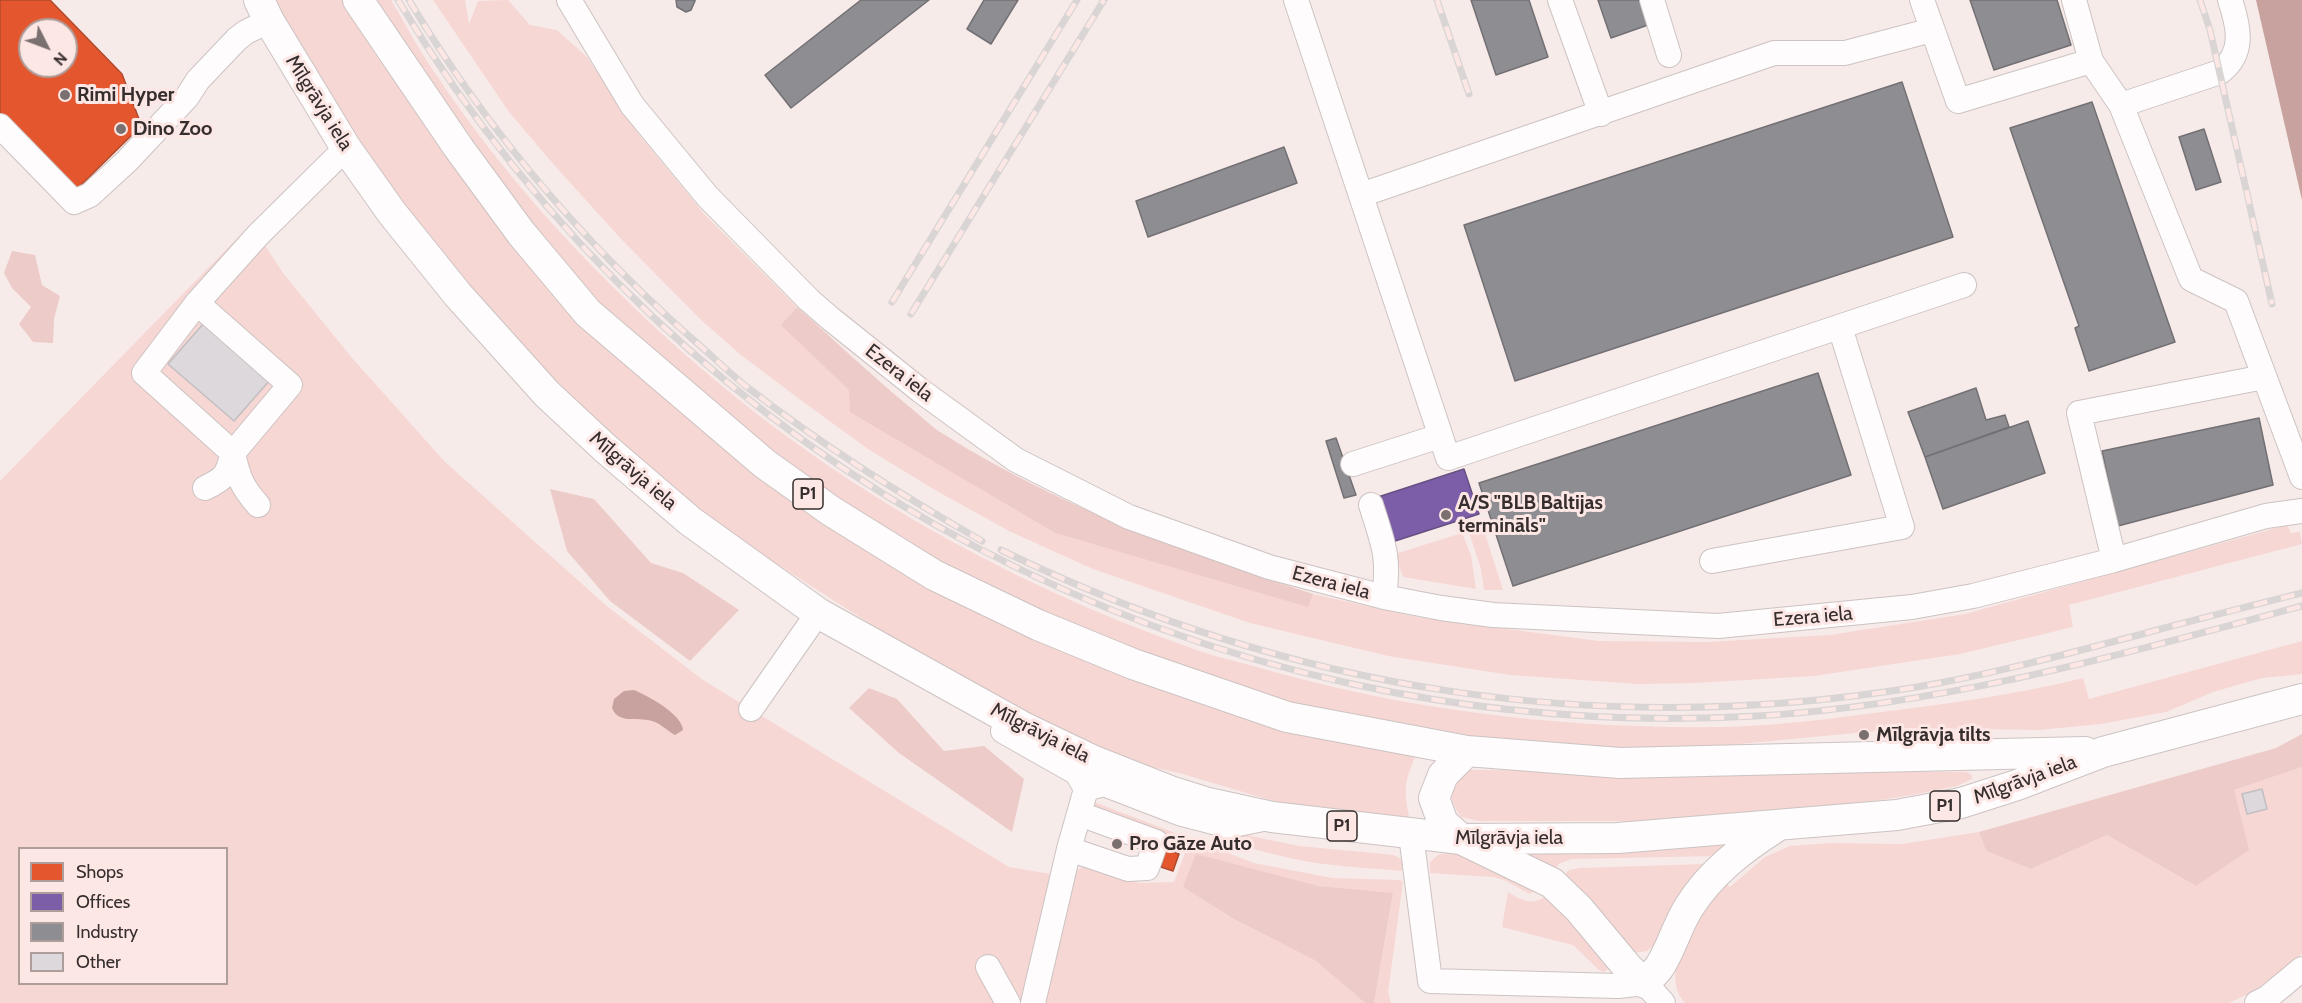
<!DOCTYPE html>
<meta charset="utf-8">
<style>
body{margin:0}
#map{position:relative;width:2302px;height:1003px;overflow:hidden;background:#f7ebea;font-family:Cabin,sans-serif}
canvas{display:block}
.legend{position:absolute;left:18px;top:847px;width:210px;height:138px;box-sizing:border-box;background:#fce7e5;border:2px solid #ad9d9b;margin:0;padding:8px 10px;list-style:none;font-size:18px;color:#362e2d}
.legend li{display:flex;align-items:center;gap:12px;height:30px}
.legend b{width:30px;border:2px solid #ad9d9b}
.north{position:absolute;left:18px;top:18px;width:60px;height:60px;box-sizing:border-box;background:#fce7e5;border:2px solid #ad9d9b;border-radius:50%;rotate:132deg;font-size:16px;font-weight:700;line-height:24px;text-align:center;color:#362e2d}
.north::after{content:'';display:block;margin:auto;width:21px;height:27px;background:#7a706f;clip-path:polygon(50% 0,100% 100%,50% 72%,0 100%)}
</style>
<div id="map">
<canvas width="2302" height="1003"></canvas>
<ul class="legend">
<li><b style="height:16px;background:#e4572e"></b>Shops</li>
<li><b style="height:16px;background:#7b5ea7"></b>Offices</li>
<li><b style="height:16px;background:#8d8d92"></b>Industry</li>
<li><b style="height:16px;background:#dcd8db"></b>Other</li>
</ul>
<div class="north">N</div>
</div>
<script>
const context = document.querySelector('canvas').getContext('2d');
context.lineJoin = 'round';
function fillPath(path, color) {
  context.fillStyle = color;
  context.fill(path, 'evenodd');
}
function trace(path, color, width, dash) {
  context.strokeStyle = color;
  context.lineWidth = width;
  context.lineCap = dash ? 'butt' : 'round';
  context.setLineDash(dash || []);
  context.stroke(path);
}
function label(font, color, halo, rows, align = 'center') {
  context.font = font + ' Cabin,sans-serif';
  context.lineWidth = 6;
  context.setLineDash([]);
  context.textBaseline = 'middle';
  context.strokeStyle = halo;
  context.fillStyle = color;
  for (const [text, x, y, turn = 0] of rows) {
    context.save();
    context.translate(x, y);
    context.rotate((+turn || 0) * Math.PI / 180);
    context.textAlign = isNaN(turn) ? turn : align;
    if (halo) context.strokeText(text, 0, 0);
    context.fillText(text, 0, 0);
    context.restore();
  }
}
const green = new Path2D(`
 M271,0H344L373,51L447,155L630,368L1073,653L1206,705L1305,733L1416,755C1404,783 1403,790 1410,820L1280,803L1179,773L1125,761L1022,714L905,646L730,534L649,474L535,364L460,280L330,105Z
 M374,0H391C406,25 420,52 437,76C503,175 582,261 670,341C821,478 998,580 1191,648C1212,656 1235,661 1257,667C1407,711 1566,729 1723,727C1778,726 1835,718 1889,711C1954,703 2019,694 2083,678L2089,699L2302,641V674L2262,678L2213,692L2166,712L2101,724L2039,730L1908,728L1718,746L1631,748L1546,746L1431,732L1276,699L1134,654L1001,595L894,538L758,444L598,303L530,225Z
 M433,0H465L469,24L478,1L508,0L530,25L557,30L587,57L640,136L706,216L797,307L782,325L850,390L961,477L1055,533L1307,606L1313,594L1416,617L1599,641L1707,642L1830,635L1965,614L2287,525L2291,533L2300,532L2302,544L2069,605L2073,627L1960,654L1814,676L1695,683L1638,684L1510,675L1388,656L1250,623L1093,569L1011,532L935,490L868,449L802,401L741,355L701,320L622,240L555,166L509,112Z
 M251,224L283,273L353,359L445,462L608,607L703,680L1009,867L1051,874H1074L1085,864L1139,883L1174,882L1185,853L1161,832L1092,808L1094,802L1254,863L1332,878L1400,880L1403,882L1388,992L1391,1003H1374L1393,894L1318,886L1183,887L1232,918L1316,961L1365,1003H0V481ZM20,848H226V984H20Z
 M1481,521L1503,590H1484L1481,569L1467,526Z
 M1462,533L1471,555L1476,589L1403,577L1395,554Z
 M2302,767V953L2298,958L2254,991L2229,1003H1685C1655,969 1704,910 1724,881L1730,887L1765,857L1790,846L1830,843L1902,844L1979,832L1986,851L2031,869L2107,835L2196,886L2234,790Z
 M1470,770L1967,772L1972,775V779L1957,786L1912,795L1830,808L1713,821H1479L1461,817C1447,796 1447,784 1470,770Z
 M1102,792L1227,831L1299,846L1394,855L1402,860V871C1371,868 1340,867 1310,862C1238,850 1170,818 1102,792Z
 M1737,841L1719,856L1571,859L1559,864L1552,872L1512,847Z
 M1450,852L1466,854L1537,888L1530,894L1504,880L1493,877L1430,873V862L1438,855Z
 M1704,864L1660,940L1647,951L1634,953L1562,877L1569,870L1580,868Z
 M1508,892C1523,901 1533,907 1548,894L1609,968L1604,972L1599,970L1573,945L1502,927Z`);
const forest = new Path2D(`
 M12,251L35,255L42,285L60,296L54,319L53,343L33,342L19,324L31,307L12,288L4,273Z
 M797,307C833,339 869,373 906,404C919,414 931,427 945,435C1059,507 1186,552 1313,594L1308,607L1055,533L850,412L849,390L781,325Z
 M550,489L594,499L651,563L683,573L739,610L690,661L610,601L567,551Z
 M869,688L897,699L944,751L984,746L1024,779L1012,832L899,753L849,708Z
 M2302,734V767L2234,790L2249,850L2196,886L2107,835L2031,869L1986,851L1979,832L2276,748Z
 M1196,854L1318,886L1393,893L1374,1003H1365L1316,961L1232,918L1183,887Z`);
const water = new Path2D(`
 M2256,0H2302V200Z
 M634,690C648,696 682,714 683,730L675,735C668,731 662,725 655,722C640,715 619,726 612,708L614,699L624,691Z`);
const shops = new Path2D(`
 M0,0H50L122,74L142,127L134,130L135,132L75,191L0,115ZM30,30H66V66H30Z
 M1166,850L1179,854L1173,871L1161,867Z`);
const offices = new Path2D(`
 M1464,469L1479,514L1392,542L1378,497Z`);
const industry = new Path2D(`
 M676,0H695V1L691,10L686,12L677,7Z
 M861,0H929L791,108L765,75Z
 M984,0H1018L991,44L967,29Z
 M1471,0H1529L1548,57L1496,75Z
 M1598,0H1639L1648,25L1611,38Z
 M1970,0H2057L2071,45L1994,70Z
 M1902,82L1953,237L1515,381L1464,225Z
 M2092,102L2175,342L2089,371L2075,328L2079,326L2010,128Z
 M2204,129L2221,182L2196,190L2179,137Z
 M1284,147L1297,183L1148,237L1136,201Z
 M1818,373L1851,475L1513,586L1479,483Z
 M1976,388L1986,420L2005,415L2009,427L1925,457L1908,412Z
 M2259,418L2273,485L2118,526L2102,451Z
 M2028,421L2045,473L1943,509L1925,457Z
 M1336,438L1356,495L1344,498L1326,441Z`);
const building = new Path2D(`
 M204,323L270,380L234,421L168,364Z
 M2262,789L2267,809L2247,814L2242,794Z`);
const minor = new Path2D(`
 M569,0L632,105L707,196L809,300L831,319L921,391L1016,460L1129,517L1269,567L1384,597L1441,608L1493,615L1718,626L1912,607L1973,596L2114,560L2266,516L2302,511
 M1296,0L1448,458L1964,285
 M1560,0L1601,114
 M1652,0L1669,55
 M1922,0L1958,101L2091,61
 M2074,0L2091,61L2121,105L2191,279L2236,301L2302,477
 M2121,105L2220,72C2245,53 2239,27 2230,0
 M0,126L74,202L90,195L127,161L187,97L198,80L237,39L246,32L269,21
 M1361,195L1774,53H1845L1932,30
 M197,303L290,385L233,453L144,373L197,303L258,235L346,148
 M1353,464L1440,436
 M205,488C226,478 227,475 233,453C238,477 242,487 258,505
 M1371,505C1383,543 1390,557 1384,597
 M2114,560L2079,413L2264,377
 M1712,561L1902,527L1840,327
 M751,709L818,613
 M1003,731L1077,773L1086,789L1069,849L1033,1003
 M1086,789L1104,784L1182,814L1228,826L1268,818
 M1411,835L1430,981L1618,986L1645,983L1663,1003
 M1069,849L1128,869L1147,868L1156,842L1080,814
 M988,967L1008,1003
 M2257,1003L2267,998L2302,969`);
const major = new Path2D(`
 M259,0L269,21L346,148L392,213L458,295L547,394L605,448L690,521L818,613L1025,728L1094,761L1170,791L1208,803L1272,817L1461,839L1618,838L1897,815L1961,803L2017,785L2103,752L2302,699
 M358,0L458,147L521,233L588,313L765,464L831,511L934,575L1038,625L1133,664L1287,717L1467,751L1620,763L2085,752
 M1467,751L1443,775L1434,798L1443,823L1461,839L1552,883L1579,909L1629,969L1645,983C1650,977 1656,972 1660,966C1672,947 1677,926 1689,907C1711,872 1742,849 1776,827`);
const rail = new Path2D(`
 M398,0C682,475 1206,747 1757,716C1944,705 2123,654 2302,606
 M409,0C484,126 580,239 689,336C709,353 727,371 747,387C822,445 901,495 982,541
 M1437,0L1469,94
 M2200,0L2210,30L2272,304
 M892,302L1077,0
 M911,314L1104,0
 M1001,550C1290,691 1599,739 1917,687C1994,674 2070,653 2146,633C2198,619 2250,606 2302,593`);
const markers = [
 [65,95,6,"#7a706f"],
 [121,129,6,"#7a706f"],
 [1446,515,6,"#7a706f"],
 [1864,735,6,"#7a706f"],
 [1117,844,6,"#7a706f"]
];
const shields = [
 [808,494,30],
 [1945,806,30],
 [1342,826,30]
];
const shieldNames = [
 ["P1",808,494],
 ["P1",1945,806],
 ["P1",1342,826]
];
const poiNames = [
 ["Rimi Hyper",77,95],
 ["Dino Zoo",133,129],
 ["A/S \"BLB Baltijas",1458,503],
 ["termināls\"",1458,526],
 ["Mīlgrāvja tilts",1876,735],
 ["Pro Gāze Auto",1129,844]
];
const streetNames = [
 ["Mīlgrāvja iela",319,103,58],
 ["Ezera iela",899,373,38],
 ["Mīlgrāvja iela",633,471,41],
 ["Ezera iela",1331,583,15],
 ["Ezera iela",1813,617,-5],
 ["Mīlgrāvja iela",1040,733,27],
 ["Mīlgrāvja iela",2025,780,-20],
 ["Mīlgrāvja iela",1509,838]
];
fillPath(green, '#f6d7d4');
fillPath(forest, '#eccbc8');
fillPath(water, '#c7a29f');
fillPath(shops, '#e4572e');
trace(shops, '#b04b2e', 1.5);
fillPath(offices, '#7b5ea7');
trace(offices, '#665082', 1.5);
fillPath(industry, '#8d8d92');
trace(industry, '#737074', 1.5);
fillPath(building, '#dcd8db');
trace(building, '#c2bec1', 1.5);
trace(minor, '#ccc3c2', 26);
trace(major, '#ccc3c2', 32);
trace(minor, '#fefcfc', 24);
trace(major, '#fefcfc', 30);
trace(rail, '#d8d5d4', 7);
trace(rail, '#fce7e5', 4.5, [14]);
for (const [x, y, r, color] of markers) {
  const dot = new Path2D();
  dot.arc(x, y, r, 0, 2 * Math.PI);
  context.fillStyle = color;
  context.fill(dot);
  trace(dot, '#fce7e5', 2);
}
for (const [x, y, w] of shields) {
  const box = new Path2D();
  box.roundRect(x - w / 2, y - 15, w, 30, 4.5);
  context.fillStyle = '#fce7e5';
  context.fill(box);
  trace(box, '#362e2d', 1.5);
}
label('bold 18px', '#362e2d', null, shieldNames);
label('bold 20px', '#362e2d', '#fce7e5', poiNames, 'left');
label('20px', '#362e2d', '#fce7e5', streetNames);
</script>
